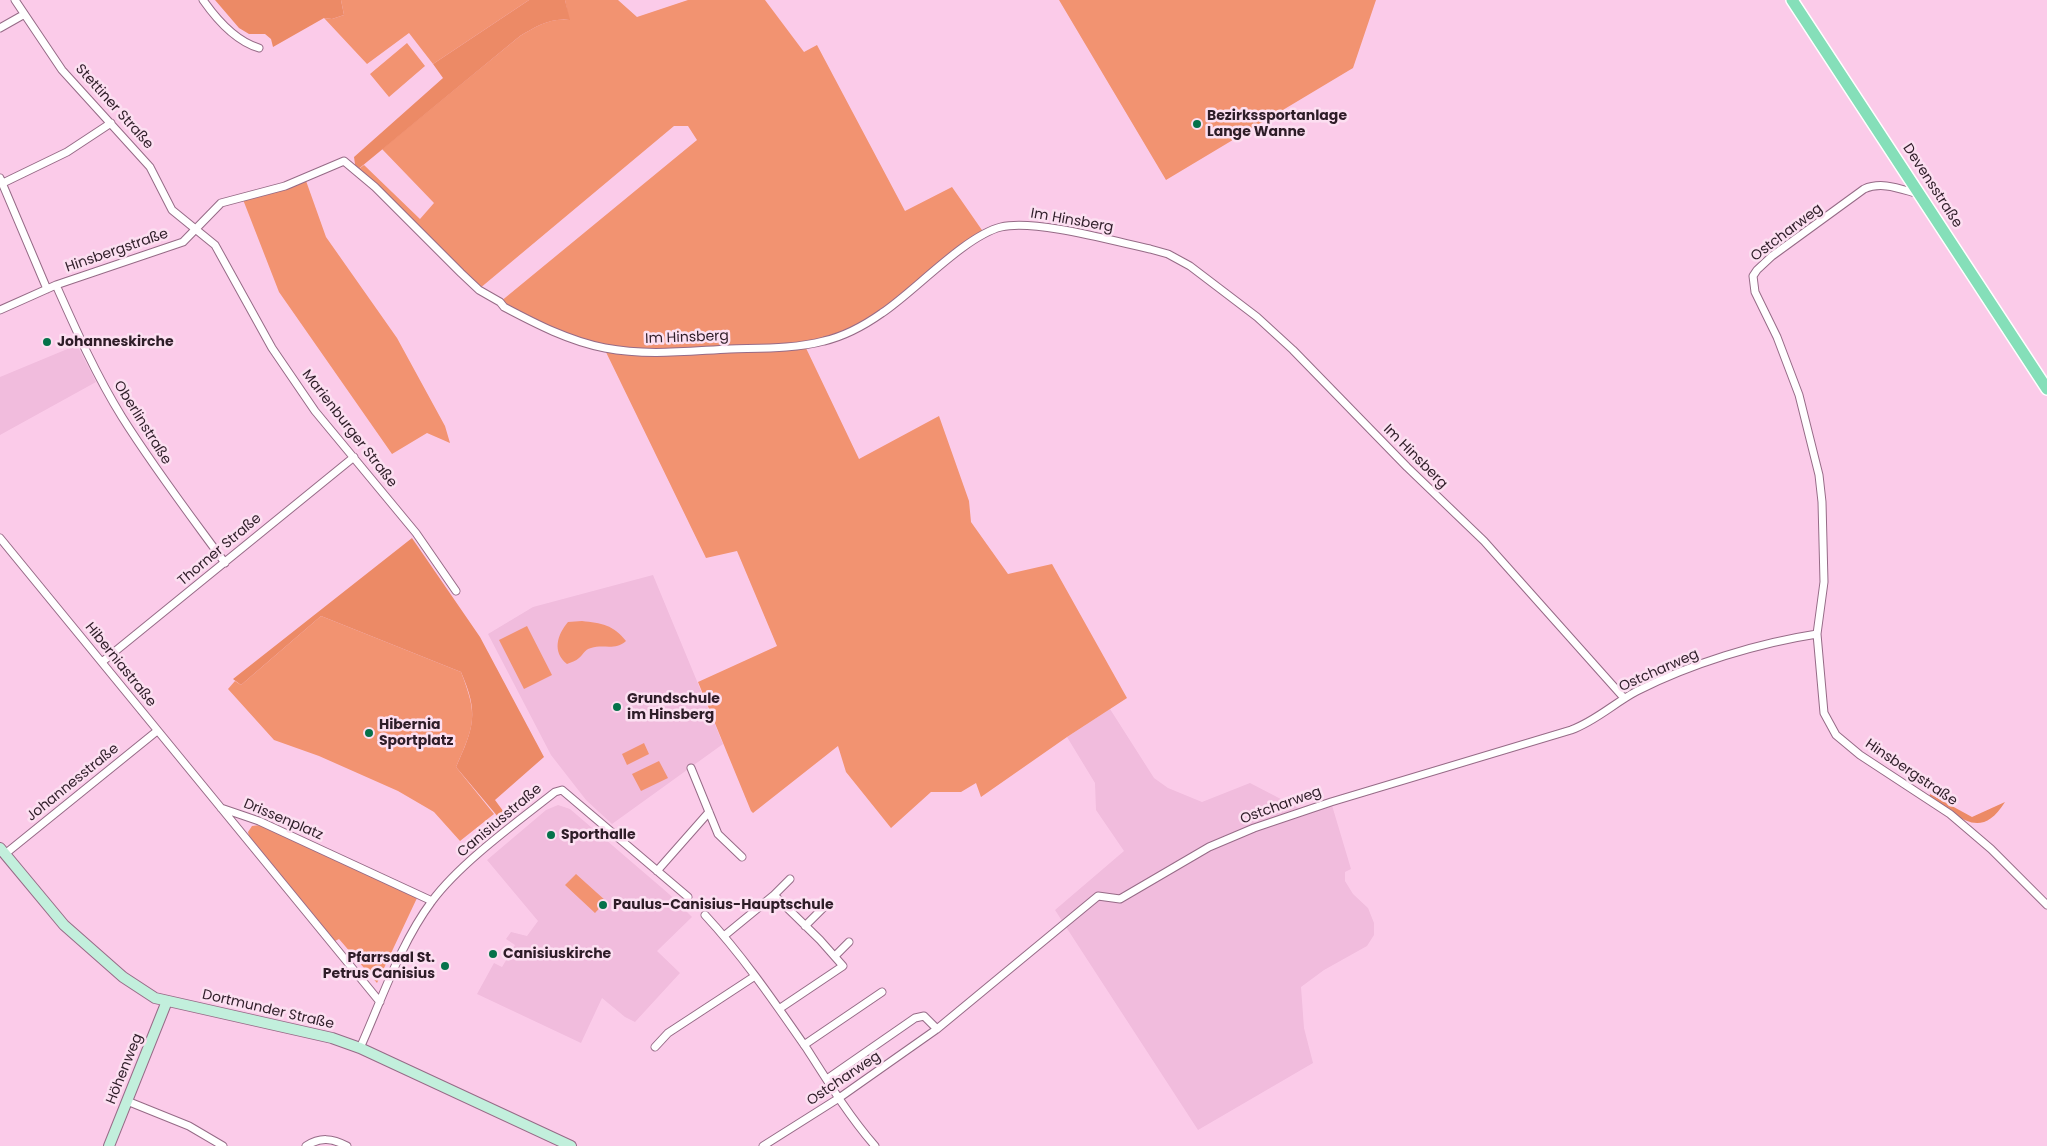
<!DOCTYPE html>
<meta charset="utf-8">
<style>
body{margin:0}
canvas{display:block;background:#fbcbe9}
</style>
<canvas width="2047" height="1146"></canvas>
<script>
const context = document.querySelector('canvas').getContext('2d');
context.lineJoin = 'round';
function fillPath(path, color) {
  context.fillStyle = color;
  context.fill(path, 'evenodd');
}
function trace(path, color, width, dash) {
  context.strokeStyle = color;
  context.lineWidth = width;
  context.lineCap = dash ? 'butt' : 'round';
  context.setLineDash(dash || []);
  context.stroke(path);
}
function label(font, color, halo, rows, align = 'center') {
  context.font = font + ' Poppins,sans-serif';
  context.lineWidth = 5;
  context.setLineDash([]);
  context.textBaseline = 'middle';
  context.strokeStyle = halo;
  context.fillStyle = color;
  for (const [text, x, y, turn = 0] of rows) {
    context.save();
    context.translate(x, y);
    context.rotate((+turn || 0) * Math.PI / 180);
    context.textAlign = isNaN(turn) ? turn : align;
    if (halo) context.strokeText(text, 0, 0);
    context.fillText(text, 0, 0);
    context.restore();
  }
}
const built = new Path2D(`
 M77,345L96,382L0,435V377Z
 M653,575L723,744L612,824L586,800L551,755L488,634L533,607Z
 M1110,709L1154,778L1168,788L1202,802L1250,783L1302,810L1331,802L1351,869L1345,872V881L1353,894L1368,908L1374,923V935L1367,946L1324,970L1301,987L1304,1028L1313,1063L1198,1130L1055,910L1124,851L1096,810L1095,783L1067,737Z
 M558,805L570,809L669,894L692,917L657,951L680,973L635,1022L625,1017L602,998L581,1043L477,994L494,963L502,967L511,952L515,945L506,939L511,932L527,936L538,921L487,860L546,810Z`);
const green = new Path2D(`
 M341,0H529L433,64L409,33L367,64L324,18L332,19L344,15Z
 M565,0H618L637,17L688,0H765L804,52L817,45L905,211L952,187L984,233L854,330L805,346L859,459L939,416L969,501L971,522L1008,574L1052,564L1127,698L1067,737L981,797L976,783L961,792H931L891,828L846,772L838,746L753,813L751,811L698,682L777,646L737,551L706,558L604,348L556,334L500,302L697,140L688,126H674L479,289L356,171L364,165L420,219L434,203L382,149L520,36C535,27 551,17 569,20Z
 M1059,0H1376L1353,68L1166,180Z
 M407,43L425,66L389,97L370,74Z
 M305,178L326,237L397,338L445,426L450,443L427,433L392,454L279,292L242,197Z
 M321,616L461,672C478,716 475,724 456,767L494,814L460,841L434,812L398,791L319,756L274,740L228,689L235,681L241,685Z
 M582,621C601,623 614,625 626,641C615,651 604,644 591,648C584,650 584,654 579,658C576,661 571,662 567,664C552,652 557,635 568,622Z
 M527,626L552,675L524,689L499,640Z
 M644,743L649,754L627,765L622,754Z
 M659,761L668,778L641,791L632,774Z
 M260,825L417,898L377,983L339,939L335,941L249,836L248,832L252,826Z
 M576,874L606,901L595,913L565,885Z`);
const forest = new Path2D(`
 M215,0H341L344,15L332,19L324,18L273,47L271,39L265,34H249L239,28Z
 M529,0H565L570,20C551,17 535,27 520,36L356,171L354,157L443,78L433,64Z
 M412,538L480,637L544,757L495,800L509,819L504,824L456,767C474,727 479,713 461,672L321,616L241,685L233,679Z
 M1930,794L1972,817L2005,802C1980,842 1959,816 1929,797Z`);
const street = new Path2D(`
 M15,0L62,70L150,167L172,210L215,245L272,348L315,411L416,533L456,591
 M203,0C217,20 235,41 259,48
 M0,28L23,15
 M0,178L47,289
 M3,183L67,152L111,123
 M1919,194C1900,189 1882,181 1864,189L1772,256L1757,270L1753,276L1755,292L1777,337L1799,395L1819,475L1822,502L1824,582L1817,634L1824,713L1836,735L1860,755L1950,814L1991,849L2047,905
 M56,285C76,330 96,375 122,417C154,468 190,515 225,563
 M0,310L56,285L183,242L221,203L285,186L344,161L375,187L461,273L479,290L500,302L504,307C536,324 569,341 605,348C647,356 688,351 730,349C761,348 794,349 824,341C845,336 865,325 882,313C915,291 965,236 1001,227C1035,219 1113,241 1150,249L1168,254L1190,266L1257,317L1293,350L1407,467L1484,541L1624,698
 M0,538L380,1002
 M102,662L354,457
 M691,768L718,834L742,857
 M221,808L259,821L432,901
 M5,854L157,731
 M657,871L709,812
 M774,895L790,879
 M705,915C743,956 775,1003 807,1049C828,1082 849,1116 875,1146
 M805,926L826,905
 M724,936L774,895L820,940L843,966L779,1009
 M835,956L849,942
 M804,1045L882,992
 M655,1047L668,1033L755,976
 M360,1048C382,999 400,944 432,901C460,863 517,822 555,792L562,790L688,897
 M827,1079L915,1018L924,1016L937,1029
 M127,1101L189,1126L223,1146
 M306,1146C320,1137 332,1138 347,1146
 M763,1146L839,1098L937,1029L1098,896L1120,899L1209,847L1254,828L1331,802L1571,730C1596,721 1614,703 1637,691C1690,664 1758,643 1817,634`);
const secondary = new Path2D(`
 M0,848L64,925L123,977L155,998L332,1038L360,1048L571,1146
 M109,1146L167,1001`);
const primary = new Path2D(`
 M1792,0L2047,389`);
const markers = [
 [1197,124,5,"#05724a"],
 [47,342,5,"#05724a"],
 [617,707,5,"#05724a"],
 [369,733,5,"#05724a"],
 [551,835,5,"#05724a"],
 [603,905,5,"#05724a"],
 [493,954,5,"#05724a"],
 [445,966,5,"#05724a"]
];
const streetNames = [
 ["Stettiner Straße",114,107,48],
 ["Devensstraße",1932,186,57],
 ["Im Hinsberg",1072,221,10],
 ["Ostcharweg",1787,233,-37],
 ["Hinsbergstraße",117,251,-19],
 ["Im Hinsberg",687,338,-2],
 ["Oberlinstraße",142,423,58],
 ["Marienburger Straße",349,429,52],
 ["Im Hinsberg",1415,457,45],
 ["Thorner Straße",220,550,-40],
 ["Hiberniastraße",120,665,51],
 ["Ostcharweg",1659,671,-24],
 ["Hinsbergstraße",1911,773,34],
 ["Johannesstraße",73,783,-39],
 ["Ostcharweg",1281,806,-20],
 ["Drissenplatz",283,820,23],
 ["Canisiusstraße",500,821,-40],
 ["Dortmunder Straße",268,1010,13],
 ["Höhenweg",125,1069,-68],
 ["Ostcharweg",844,1079,-34]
];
const poiNames = [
 ["Bezirkssportanlage",1207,116],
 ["Lange Wanne",1207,132],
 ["Johanneskirche",57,342],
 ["Grundschule",627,699],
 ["im Hinsberg",627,715],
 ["Hibernia",379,725],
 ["Sportplatz",379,741],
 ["Sporthalle",561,835],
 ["Paulus-Canisius-Hauptschule",613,905],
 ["Canisiuskirche",503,954],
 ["Pfarrsaal St.",435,958,"right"],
 ["Petrus Canisius",435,974,"right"]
];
fillPath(built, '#f1bcdd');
fillPath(green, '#f29371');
fillPath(forest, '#ec8a66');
trace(street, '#966b87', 9);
trace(secondary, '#966b87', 12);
trace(primary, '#fff', 14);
trace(street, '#fff', 7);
trace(secondary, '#c2efdc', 10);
trace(primary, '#85dfb9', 11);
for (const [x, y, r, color] of markers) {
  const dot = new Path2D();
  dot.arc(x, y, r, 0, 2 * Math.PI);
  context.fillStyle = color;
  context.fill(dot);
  trace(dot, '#fcdff1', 2);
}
label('14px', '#2e1d28', '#fcdff1', streetNames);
label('bold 14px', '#2e1d28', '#fcdff1', poiNames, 'left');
</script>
